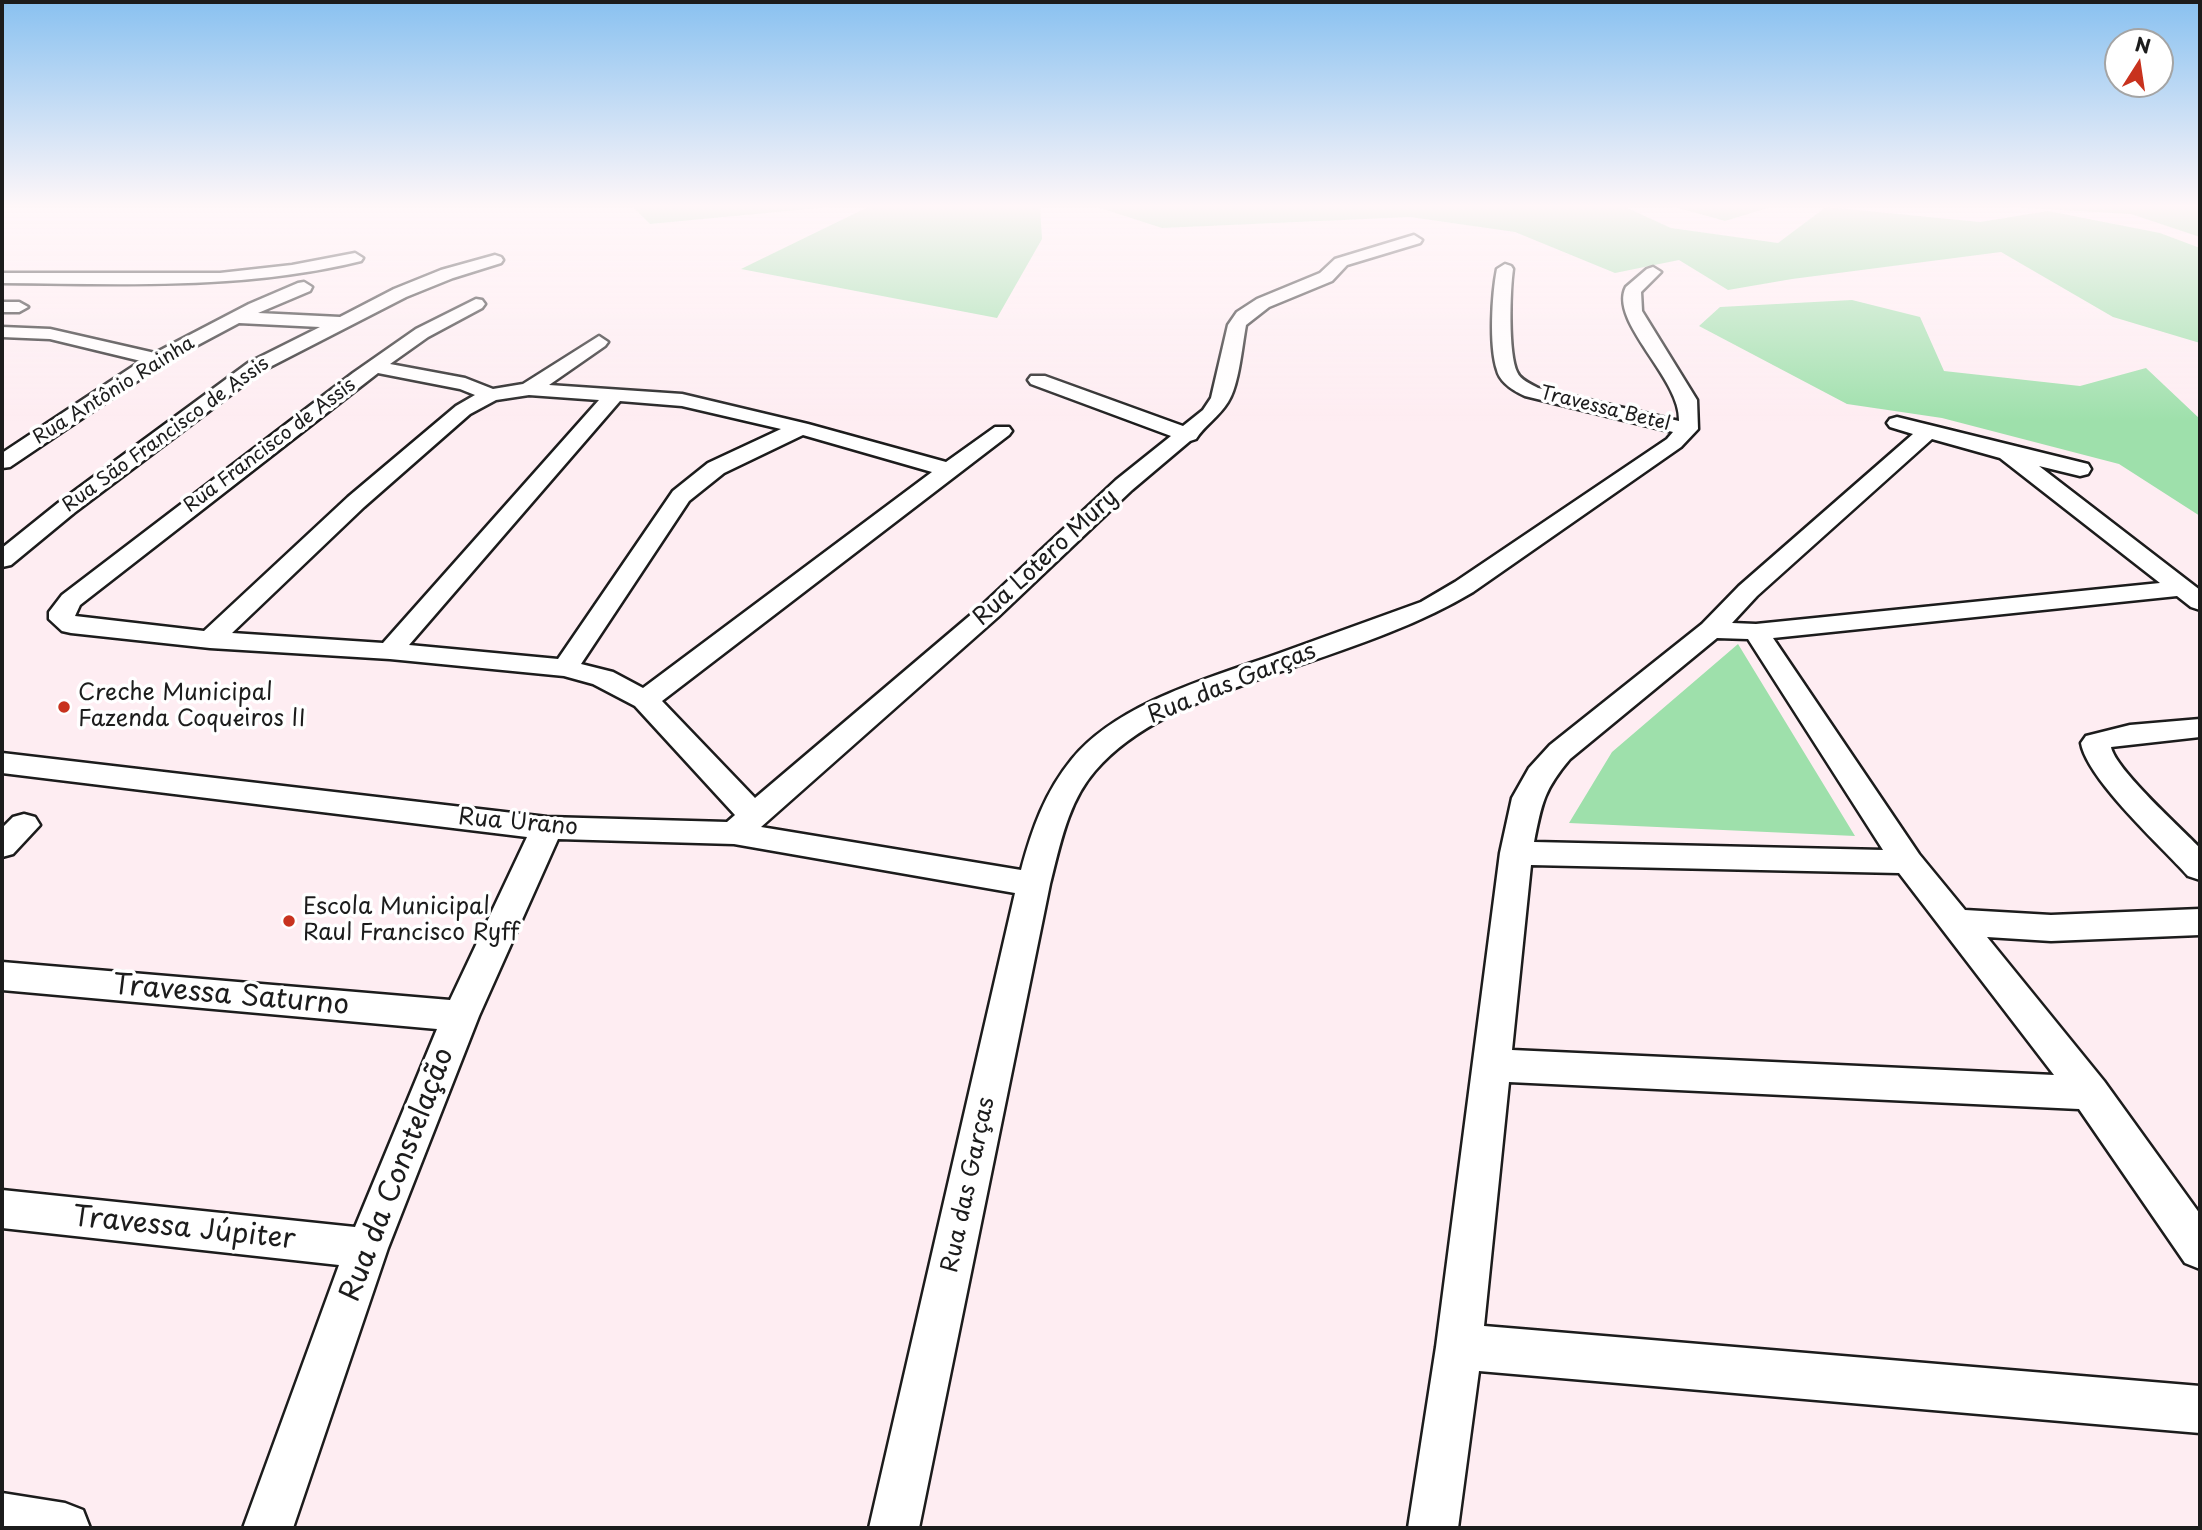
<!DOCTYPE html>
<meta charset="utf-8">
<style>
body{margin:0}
#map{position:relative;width:2202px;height:1530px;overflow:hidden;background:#feedf2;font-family:"Playpen Sans",sans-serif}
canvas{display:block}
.frame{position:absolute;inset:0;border:4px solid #1c1c1c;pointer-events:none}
.north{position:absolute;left:2104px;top:28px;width:70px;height:70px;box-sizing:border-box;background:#fff;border:2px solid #a4a4a4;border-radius:50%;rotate:12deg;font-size:19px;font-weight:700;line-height:28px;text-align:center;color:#1c1c1c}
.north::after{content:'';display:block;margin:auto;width:24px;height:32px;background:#c8321e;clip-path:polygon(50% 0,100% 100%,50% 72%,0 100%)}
</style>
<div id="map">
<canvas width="2202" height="1530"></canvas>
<div class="frame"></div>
<div class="north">N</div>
</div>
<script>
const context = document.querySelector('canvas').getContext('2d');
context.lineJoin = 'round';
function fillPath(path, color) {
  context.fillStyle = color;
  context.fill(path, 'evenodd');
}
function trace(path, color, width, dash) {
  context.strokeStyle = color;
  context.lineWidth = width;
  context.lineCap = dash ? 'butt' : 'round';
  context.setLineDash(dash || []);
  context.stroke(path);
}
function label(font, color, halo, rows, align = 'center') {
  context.font = font + ' "Playpen Sans",sans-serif';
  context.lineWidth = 7;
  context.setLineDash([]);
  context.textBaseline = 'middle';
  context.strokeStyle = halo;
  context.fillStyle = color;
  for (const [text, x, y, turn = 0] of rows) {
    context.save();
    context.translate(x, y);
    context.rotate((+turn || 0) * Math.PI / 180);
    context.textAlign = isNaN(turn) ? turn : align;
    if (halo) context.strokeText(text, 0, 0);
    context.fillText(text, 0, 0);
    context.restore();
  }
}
const green = new Path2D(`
 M633,207H829L650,224Z
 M868,207H1040L1042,239L997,318L741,269Z
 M1097,207H1625L1671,228L1778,243L1826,207L1980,222L2048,211L2160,233L2200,248V343L2113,317L2001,252L1792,279L1728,290L1679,260L1615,273L1515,232L1410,217L1162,228Z
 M1675,207H1771L1725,221Z
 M2010,207H2200V237L2131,214Z
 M1852,300L1920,317L1944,371L2080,386L2146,368L2200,419V516L2119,464L1942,418L1847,404L1699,326L1720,307Z
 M1738,644L1855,836L1569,823L1612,752Z`);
const street = new Path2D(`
 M1414,235L1422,240L1420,243L1347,265L1332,281L1269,307L1246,325C1242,346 1239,385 1228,402C1219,417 1204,426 1196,439L1190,441L1132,490L998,617L761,827L1021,870C1032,829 1045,792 1072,759C1119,702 1213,677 1280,653C1327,636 1374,619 1421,602L1455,582L1667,439L1673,432L1525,396C1514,391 1500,383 1497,370C1489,346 1492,294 1497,269L1505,264L1511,266L1513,269C1510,290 1508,353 1517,372C1520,380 1531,384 1538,388L1679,421C1682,380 1608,321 1626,287L1647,269L1653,267L1661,272L1641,292L1642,311L1697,400L1698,429L1681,447L1473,592C1406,632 1329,654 1256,680C1199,701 1135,724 1095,771C1068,802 1060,845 1050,884L919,1528H869L1015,893L734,844L558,839L479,1016L388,1248L293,1528H243L339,1265L2,1228V1190L355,1227L437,1029L2,990V962L450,1000L527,837L2,773V753L547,817L727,822L735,815L635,706L593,684L564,676L390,659L210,648L71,633L62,631L49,619V612L62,595L353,373L416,329L476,299L482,300L485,304L482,308L428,337L390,364L465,378L493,389L523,384L599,336L608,342L605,346L549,385L682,394L808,424L946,462L995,427H1009L1012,431L1009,435L662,701L755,798L980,607L1116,480L1171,436L1031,384L1028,380L1031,376H1045L1183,426L1203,410L1211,398L1228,325L1237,312L1257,299L1320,273L1335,259ZM378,373L460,389L475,395L456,406L348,497L204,631L75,616L80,605ZM529,395L599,400L383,643L232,633L364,507L470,414L496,400ZM620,401L682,406L781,429L708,463L673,491L558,659L409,645ZM803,435L932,472L643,688L613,672L581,664L689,501L724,473Z
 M355,253L363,258L361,261C244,290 121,284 2,283V273H220L292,265Z
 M495,255L501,257L503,260L501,263L453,278L406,297L262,371L74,513L11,565L2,567V548L58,503L248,363L320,327L239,323L164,363L10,467L2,468V453L141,361L50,339L2,337V327L50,329L155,353L249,304L298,283L304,282L312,287L310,291L258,313L340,317L394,289L441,270Z
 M2,302H19L28,307L19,312H2Z
 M1897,417L2088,464L2091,469L2088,474L2080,476L2039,466L2200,590V610L2191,607L2177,596L1773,638L1919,854L1965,910L2051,915L2200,909V935L2051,941L1987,937L2104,1081L2200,1214V1269L2185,1263L2079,1109L1509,1082L1484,1326L2200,1386V1433L1479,1371L1458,1528H1408L1436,1347L1500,853L1512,798L1529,768L1550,745L1702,624L1739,586L1913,434L1890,427L1887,423L1890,419ZM1932,439L2000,458L2160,583L1756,624L1732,623L1757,596ZM1717,638L1748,639L1883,850L1534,842C1542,802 1544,790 1570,759ZM1531,865L1899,873L2054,1075L1512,1050Z
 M2200,719V737L2111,747C2115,769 2182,829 2200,848V880L2188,876C2162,847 2087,779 2081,743L2086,736L2130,725Z
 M24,814L35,817L40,825L13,854L2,857V828L13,817Z
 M2,1493L65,1503L83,1510L90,1528H2Z`);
const markers = [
 [64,707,7,"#c8321e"],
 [289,921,7,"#c8321e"]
];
const farStreetnames = [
 ["Rua Antônio Rainha",114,391,-32],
 ["Travessa Betel",1605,409,14],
 ["Rua São Francisco de Assis",166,435,-36],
 ["Rua Francisco de Assis",270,446,-37]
];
const streetNames = [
 ["Rua Lotero Mury",1046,558,-43],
 ["Rua das Garças",1232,684,-22],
 ["Rua Urano",518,823,5],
 ["Rua das Garças",969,1185,-78]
];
const poiNames = [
 ["Creche Municipal",78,694],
 ["Fazenda Coqueiros II",78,720],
 ["Escola Municipal",303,908],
 ["Raul Francisco Ryff",303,934]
];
const nearStreetnames = [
 ["Travessa Saturno",231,996,5],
 ["Rua da Constelação",398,1175,-69],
 ["Travessa Júpiter",184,1229,6]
];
fillPath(green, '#9ee0ab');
trace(street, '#1c1c1c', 5);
fillPath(street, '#fff');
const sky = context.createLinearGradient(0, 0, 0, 421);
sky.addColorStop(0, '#89c1f0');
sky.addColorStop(0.49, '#fff7f9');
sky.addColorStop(1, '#fff7f900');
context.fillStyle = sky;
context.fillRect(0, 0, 2202, 421);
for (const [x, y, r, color] of markers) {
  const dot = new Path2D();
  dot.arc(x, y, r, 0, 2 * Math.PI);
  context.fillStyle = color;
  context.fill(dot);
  trace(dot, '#fff', 2.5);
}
label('19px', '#1c1c1c', '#fff', farStreetnames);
label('23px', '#1c1c1c', '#fff', streetNames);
label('23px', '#1c1c1c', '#fff', poiNames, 'left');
label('28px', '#1c1c1c', '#fff', nearStreetnames);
</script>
